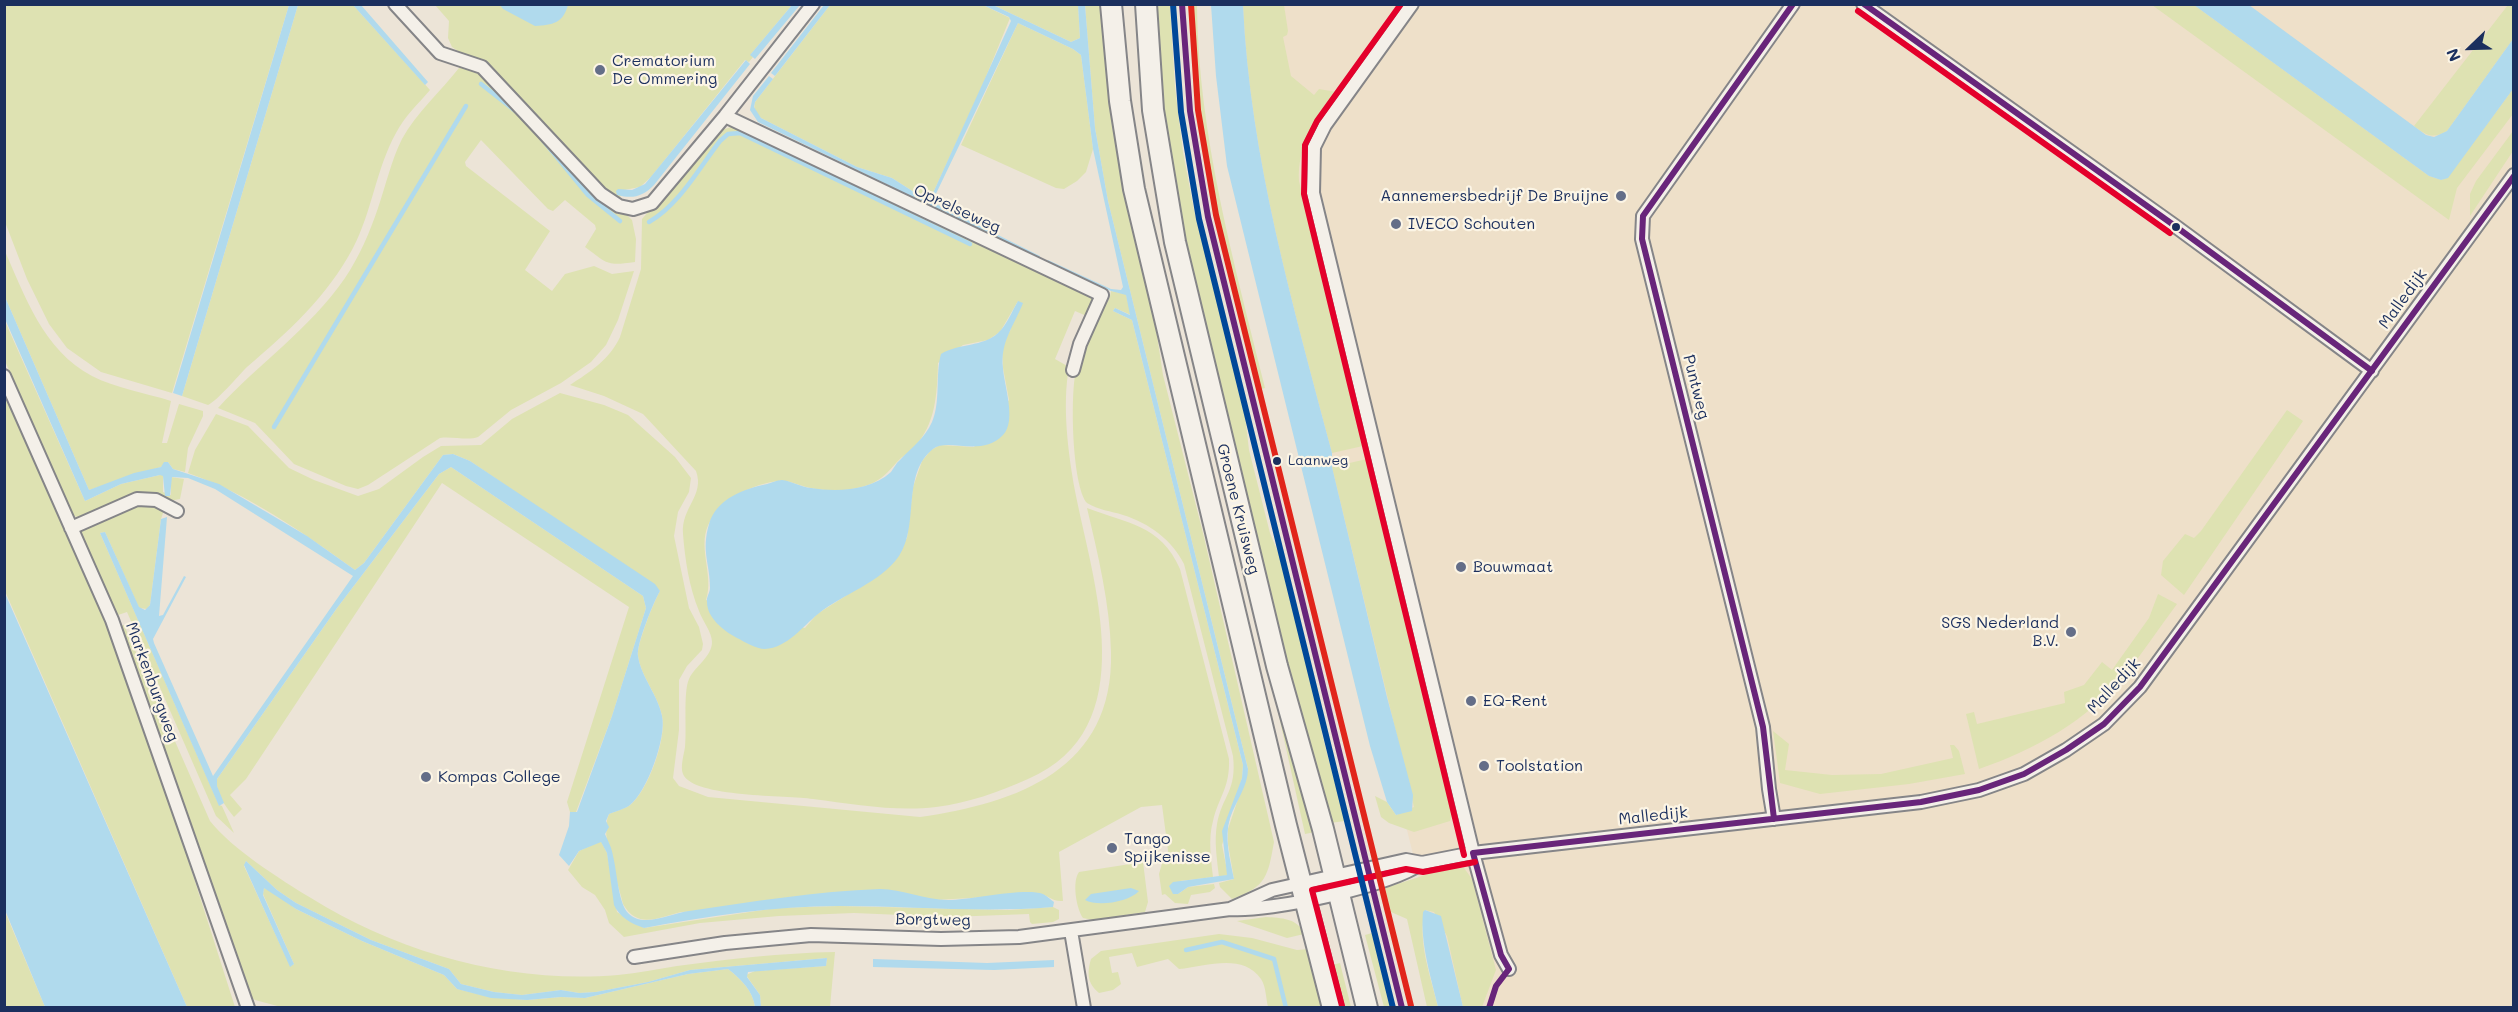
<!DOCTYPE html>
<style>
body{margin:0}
#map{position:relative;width:2518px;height:1012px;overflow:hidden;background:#ece4d7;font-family:Mali,sans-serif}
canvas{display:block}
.frame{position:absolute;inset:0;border:6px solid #1b2f5e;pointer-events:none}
.north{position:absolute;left:2440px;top:18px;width:60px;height:60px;-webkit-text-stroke:4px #fcf5e5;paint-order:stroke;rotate:247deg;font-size:16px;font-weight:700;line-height:24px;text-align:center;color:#1b2f5e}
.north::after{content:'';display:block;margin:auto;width:21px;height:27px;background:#1b2f5e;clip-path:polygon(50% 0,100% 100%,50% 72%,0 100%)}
</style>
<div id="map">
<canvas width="2518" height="1012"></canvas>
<div class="frame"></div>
<div class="north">N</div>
</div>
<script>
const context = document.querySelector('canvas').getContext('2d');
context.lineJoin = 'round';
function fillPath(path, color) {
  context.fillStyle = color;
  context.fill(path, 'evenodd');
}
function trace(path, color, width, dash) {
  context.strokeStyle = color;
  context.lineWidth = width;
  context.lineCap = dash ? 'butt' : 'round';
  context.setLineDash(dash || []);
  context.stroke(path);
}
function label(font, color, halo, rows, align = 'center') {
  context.font = font + ' Mali,sans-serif';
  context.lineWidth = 4.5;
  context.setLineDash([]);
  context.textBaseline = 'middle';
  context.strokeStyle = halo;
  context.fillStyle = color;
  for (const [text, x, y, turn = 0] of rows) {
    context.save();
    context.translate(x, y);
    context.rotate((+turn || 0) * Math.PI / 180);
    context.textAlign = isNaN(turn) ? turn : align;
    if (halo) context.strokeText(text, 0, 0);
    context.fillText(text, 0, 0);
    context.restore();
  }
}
const built = new Path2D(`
 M1230,4L2513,5V1007H1451L1253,210Z`);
const green = new Path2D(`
 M4,5H289L172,393L101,372L67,348L49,324L27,279L5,222Z
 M298,5H353L430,90C418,104 404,117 396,133C376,169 372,212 353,248C327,297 288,332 247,367C238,376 217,401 208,405L182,396Z
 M435,5H792L751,54L753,57L749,62L745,60L651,177L640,187L624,190L618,201L605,193L499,76H495L452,47L448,38L449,21Z
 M830,5H983L1010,18L981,89L933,193L927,196L917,194L892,178L857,167L761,118C756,113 753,110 755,102Z
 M993,5H1078L1080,38L1071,42Z
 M1085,5H1101L1112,127L1154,316L1163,375L1204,537L1274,842C1268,875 1267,887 1232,899L1220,887L1219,883L1234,879L1228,844V829L1248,769L1108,201L1095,128Z
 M1154,5H1170L1175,87L1183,152L1194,210L1243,398L1249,450L1270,533L1287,574L1318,700L1322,734L1345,821L1330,823L1265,585L1166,165Z
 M1190,5H1197C1198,135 1234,262 1265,388L1258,390C1223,264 1193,135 1190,5Z
 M1243,5H1284L1288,31L1287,35L1283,37L1291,76L1314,95L1319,89L1336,92C1316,121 1297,145 1299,181L1363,446L1332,453C1293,305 1250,158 1243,5Z
 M2152,5H2194L2429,176L2441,180L2448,177L2513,89V114L2457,188L2449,220Z
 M2508,5H2513V39L2447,131C2433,139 2427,136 2414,126Z
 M1018,23L1073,49L1081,55L1093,149L1086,172L1077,181L1064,189L1056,188L961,145Z
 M465,67L483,74L632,220L636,239L635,262C606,266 608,264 585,247L596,229L595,225L565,200L553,211L548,209L481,140L465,162L466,166L550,231L525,270L552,291L565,274L594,266L612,274L634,271L618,320L606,345L591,362L561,383L511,410L478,437C468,441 452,436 440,438L368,485L358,489L346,486L294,464L255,423L218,408C260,362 308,331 345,278C359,257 370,232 378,208C386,185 391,161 402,139C416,113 441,91 459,68Z
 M731,127H738L1094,295L1096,304L1089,317L1075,311L1055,359L1069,367C1062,406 1068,452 1075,491C1093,583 1145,729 1028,779C999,792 968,803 936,807C896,812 853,804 813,799C788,795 693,798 683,774C680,767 684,754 685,747C687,730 683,692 689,679C695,666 712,657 712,642C712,632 702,620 699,611C689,587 685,559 683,534C681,507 705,496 696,471L643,414L604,396L570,385C590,372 610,359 620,337L641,269L642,219L719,131ZM1018,301L1010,331L1006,336L1002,350L1003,368L1009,400L974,447L940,445L931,450L922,461L913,487L907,538L869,581L817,614L805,628L706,600C715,575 695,544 711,520C725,498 754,483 780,481C788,480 798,485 806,487C827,492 853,492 873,483C885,477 891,468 900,459C904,455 911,452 914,448C936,423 937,395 938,363L963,345L988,340L1000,332Z
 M2513,131V151L2470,216V194L2476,181Z
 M4,249C25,296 43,350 92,376C115,388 146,393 171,401L162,443H167L179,404L203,411V416L188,448L185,472L173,469L168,462L161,467L89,490L5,297Z
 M1111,291L1126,294L1131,315L1115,308L1113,311L1132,320L1243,765L1242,778L1222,845L1228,875L1219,877C1217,859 1214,842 1217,824C1222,796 1237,791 1233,756L1184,564C1172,540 1149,523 1123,515C1111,511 1098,510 1087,503C1072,486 1070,394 1076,371C1080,355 1087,338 1094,323C1099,311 1110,304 1111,291Z
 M4,319L85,501L121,484L160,475H163V492L171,495V477L184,479L180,499L169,501L129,497L80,517L72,516L5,361Z
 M4,389L115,641L133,687L235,1007H187L5,591Z
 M560,393L604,405L628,415L675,457L691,478L689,492L678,512L674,536L689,608L699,627L703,644L702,650L687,666L679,680V730L673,778L679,786L708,797L920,817C1018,803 1114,769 1111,652C1110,604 1098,555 1087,508C1128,524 1160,524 1180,569L1229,759C1230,788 1219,796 1213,821C1208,839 1211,859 1213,877L1180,881L1178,894L1188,887L1214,884L1215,888L1210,892L1191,895L1188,904L1175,903L1165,894L1162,895L1159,874L1163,860L1169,858L1162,805L1141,807L1059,852L1063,901C1051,902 1048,894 1038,894C919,902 800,906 681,912C658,918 637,929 623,904C618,880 599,836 609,814C615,811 625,809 630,805C648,791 667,738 662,716C658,695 641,677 638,656C636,646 654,601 660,591L470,461L453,454L443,455L364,563L355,570C303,533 249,494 188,473L195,450L216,414L248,426L289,468L314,480L358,496L379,489L423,457L441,446L481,445L512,419Z
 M2287,410L2303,421L2184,595L2161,575L2163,561L2185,534L2194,538L2201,531Z
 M1367,459L1453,813L1450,821L1414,832L1389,823L1381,817L1375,796L1387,802L1396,815L1414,807L1332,467Z
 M451,467L643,596L646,608L612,716L576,812H570L567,802L629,607L442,483L246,779L230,795L242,809L234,817C226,807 215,793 217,779L337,608L439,474Z
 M151,502L164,510L161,519L150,605L147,609L139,608L105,532L100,533L219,805L222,806L234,833L216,816L127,612L115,616L80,535L82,529L136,503Z
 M2158,594L2177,604C2160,627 2143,652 2125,675C2087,721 2034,750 1979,769L1966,714L1974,712L1977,724L2065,703L2064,692L2084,685L2102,662L2112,670L2149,618Z
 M124,625L210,821C231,848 281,880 311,898C400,954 512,984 618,975C638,973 657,969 677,966C729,959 781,953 835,952L830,1007H761L760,995L746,975L755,971L826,966L827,958L690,970L648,982L596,992L579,993L561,990L522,995L494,992L461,984L449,969L371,940L296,903L277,890L246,861L244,866L290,966L294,964L263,894L264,888L273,892L296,909L362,941L444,975L457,989L491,997L527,1000L561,997L585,998L688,974L728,969C741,979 753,991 755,1007L285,1008L255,1000L248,995L175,778L120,626Z
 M1267,662L1315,832L1305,834Z
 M1773,731L1789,744L1785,770L1832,775L1881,774L1953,758L1950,745H1954L1959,751L1965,774L1909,784L1829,793L1820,794L1780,783Z
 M601,841L607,853L617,912L644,928L776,908L838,906L1009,910L1053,907L1059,910V919L1053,922L1032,924L1030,922L1029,914L949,917L854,913L779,916L700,923L624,937L609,923L605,910L595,895L582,887L568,870L579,851Z
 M1143,862L1148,902L1145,912L1093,920L1083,918C1076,908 1072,881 1079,872Z
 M1450,867L1464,868L1472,879L1496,970L1482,1007H1463L1447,936L1434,912L1425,910C1417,941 1431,977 1438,1007H1427L1407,919L1391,912L1385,888Z
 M4,910L6,914L45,1007H5Z
 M1266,917C1281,918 1298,918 1304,934L1287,938L1237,921Z
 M1372,933L1392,1007H1384L1365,935Z
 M1219,934L1252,938L1297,950L1310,949L1326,1007H1268C1266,999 1266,986 1261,979C1242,952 1205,967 1179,969L1168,959L1137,967L1132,953L1109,957L1112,973L1118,972L1121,984L1113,990L1099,993C1087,983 1087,973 1091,959L1101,951Z
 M1340,963L1351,1007H1343L1332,965Z`);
const water = new Path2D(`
 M289,5H298L182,396L173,393Z
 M353,5H361L428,82L425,85Z
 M500,5H568C563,23 553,25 535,26L503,9Z
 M792,5H800L755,59L750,55Z
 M824,5H830L775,76L771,73Z
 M983,5H993L1071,42L1080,38L1078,5H1085L1095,128L1108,201L1248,769C1248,786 1236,801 1230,818C1224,838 1230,859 1234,879L1188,887L1178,894H1173L1169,886L1173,882L1227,875L1222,831L1242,778L1243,765L1132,320L1113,311L1115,308L1130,315L1126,295L1111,291L1047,262L1048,260L1111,289L1121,290L1123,287L1093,149L1081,55L1073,49L1018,23L932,202L1040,256L1039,258L758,122L750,110L753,96L769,76L773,79L755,102L754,107L761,118L857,167L892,178L917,194L927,196L933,193L1011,21L1009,17Z
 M1211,5H1243C1250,158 1293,305 1332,453V467L1387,697L1413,795L1412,811L1396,815L1387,802L1370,746L1227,166L1216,76Z
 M2194,5H2249L2426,135L2434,137L2447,131L2513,39V89L2448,178L2441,180L2429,176Z
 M746,60L750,64L654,185C642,197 633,199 617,195L616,191L618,189L632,190L645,184Z
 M5,297L89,490L134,473L161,467L164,462H168L173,469L219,484L307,536L355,570L364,563L443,455L453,454L470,461L655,584L660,591C654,601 636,645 638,656C641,677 658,695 662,716C667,737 647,792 630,805C625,809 616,811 609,814L606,821L609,827L605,834C608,841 612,848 613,856C617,871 618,902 628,913C643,929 671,913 689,911C752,902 816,891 880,889C902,889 925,900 948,900C971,900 1025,887 1043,894C1047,896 1051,900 1054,902L1053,907C982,913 910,906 839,906C774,906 709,916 644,928C632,924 619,917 614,905L607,853L601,842L579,851L569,866L559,855L569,826L570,812H577L612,716L646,608L643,596L451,467L439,474L337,608L217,779V786L224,803L219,806L100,533L105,532L139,607L145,610L150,605L161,519L167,517L159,616L163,615L184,576L186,577L153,639L154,643L213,776L353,576L215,489L188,478L172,477L170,496H165L163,476L160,475L121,484L85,501L5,319Z
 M1018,301L1023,303C1014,326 1000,342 1003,368C1004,385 1017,421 1003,435C981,458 948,437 933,449C901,474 920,525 899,556C880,583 843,594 818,614C803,626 787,648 765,649C756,649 745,642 737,638C724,631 707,618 707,602C706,597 710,593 710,588C710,563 701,552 709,524C717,498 744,489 767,484C771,483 777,480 782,480C791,481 801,487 811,488C837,492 870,491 891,472C894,468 896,463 900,460C911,448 925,438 932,422C941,401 935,375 941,354C959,343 983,347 998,333C1007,325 1012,311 1018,301Z
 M4,591L187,1007H45L5,910Z
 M246,861L277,890L296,903L371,940L449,969L461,984L494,992L522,995L561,990L579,993L596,992L648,982L690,970L827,958L826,966L748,972L747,977L760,995L761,1007H755C753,991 741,979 728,969L688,974L585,998L561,997L527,1000L491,998L457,989L444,975L362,941L296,909L264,888L263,895L294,964L290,967L244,865Z
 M1131,888L1139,891C1129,902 1098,907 1085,900L1091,894Z
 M1425,910L1441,916L1463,1007H1438C1431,977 1420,944 1423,912Z
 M873,959L987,963L1054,960V967L994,970L873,967Z`);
const stream = new Path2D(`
 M481,84L518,113
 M542,139L588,195L620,221
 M649,222C679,205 699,168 720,141L728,134L740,133L970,244
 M274,427L466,106
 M1186,950L1222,942L1274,959L1286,1008`);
const minor = new Path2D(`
 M395,4L440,53L482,67L601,194L619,206L633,209L652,203L725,116L813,4
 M1412,4L1325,125L1314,147L1313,193L1473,853L1501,955L1509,969
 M1863,4L2175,226L2372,371
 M725,116L1102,295L1080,344L1073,370
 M4,376L112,620L248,1008
 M71,528L137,499L156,500L177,511
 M1774,819L1769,789L1763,727L1642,239L1643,216L1793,4
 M1230,909L1272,890L1406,860L1422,863L1473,853L1921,802L1979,790L2024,774L2066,750L2104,724L2140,687L2514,175
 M1071,931L1084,1008
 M634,957L725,943L811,935L941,939L1019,937L1230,909C1271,912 1389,886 1422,863`);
const primary = new Path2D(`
 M1111,4L1120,101L1134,189L1286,825L1333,1008
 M1146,4L1153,110L1175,242L1277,666L1323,829L1367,1008`);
const bus1 = new Path2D(`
 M1182,4L1190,111L1208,217L1402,1008
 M1864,4L2175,226L2372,371
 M1774,819L1763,727L1642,239L1643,216L1793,4
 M1489,1008L1496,986L1509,969L1501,955L1473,853L1921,802L1979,790L2024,774L2066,750L2104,724L2140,687L2514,176`);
const bus2 = new Path2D(`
 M1401,4L1317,121L1305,145L1304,194L1464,855
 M1858,11L2170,233
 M1342,1006L1312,890L1406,869L1423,872L1475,862`);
const bus3 = new Path2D(`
 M1173,4L1181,112L1199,219L1393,1008`);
const bus4 = new Path2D(`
 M1191,4L1198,110L1216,215L1411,1006`);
const markers = [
 [600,70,6,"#646e88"],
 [1621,196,6,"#646e88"],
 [1396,224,6,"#646e88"],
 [2176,227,5,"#1b2f5e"],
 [1277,461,5,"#1b2f5e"],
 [1461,567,6,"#646e88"],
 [2071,632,6,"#646e88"],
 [1471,701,6,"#646e88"],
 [1484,766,6,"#646e88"],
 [426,777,6,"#646e88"],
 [1112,848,6,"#646e88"]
];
const busNames = [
 ["Laanweg",1288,461]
];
const poiNames = [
 ["Crematorium",612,61],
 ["De Ommering",612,79],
 ["Aannemersbedrijf De Bruijne",1609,196,"right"],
 ["IVECO Schouten",1408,224],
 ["Bouwmaat",1473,567],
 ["SGS Nederland",2059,623,"right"],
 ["B.V.",2059,641,"right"],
 ["EQ-Rent",1483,701],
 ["Toolstation",1496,766],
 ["Kompas College",438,777],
 ["Tango",1124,839],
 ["Spijkenisse",1124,857]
];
const streetNames = [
 ["Oprelseweg",957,209,25],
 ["Malledijk",2403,299,-54],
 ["Puntweg",1696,387,76],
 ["Groene Kruisweg",1238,509,76],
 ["Markenburgweg",152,682,70],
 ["Malledijk",2114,686,-47],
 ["Malledijk",1653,816,-6],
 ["Borgtweg",933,920,1]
];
fillPath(built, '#eee0c9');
fillPath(green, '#dee2b2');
fillPath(water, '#b0daed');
trace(stream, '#b0daed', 4.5);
trace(minor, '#858588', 16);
trace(primary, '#858588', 24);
trace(minor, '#f4f0e9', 12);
trace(primary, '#f4f0e9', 20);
trace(bus1, '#68257a', 6);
trace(bus2, '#e4002b', 6);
trace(bus3, '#004899', 6);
trace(bus4, '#e1251b', 6);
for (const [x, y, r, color] of markers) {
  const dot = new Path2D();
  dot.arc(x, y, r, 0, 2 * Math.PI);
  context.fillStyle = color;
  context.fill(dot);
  trace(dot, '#fcf5e5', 2);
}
label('14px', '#1b2f5e', '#fcf5e5', busNames, 'left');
label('16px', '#1b2f5e', '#fcf5e5', poiNames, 'left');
label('16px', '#1b2f5e', '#fcf5e5', streetNames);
</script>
